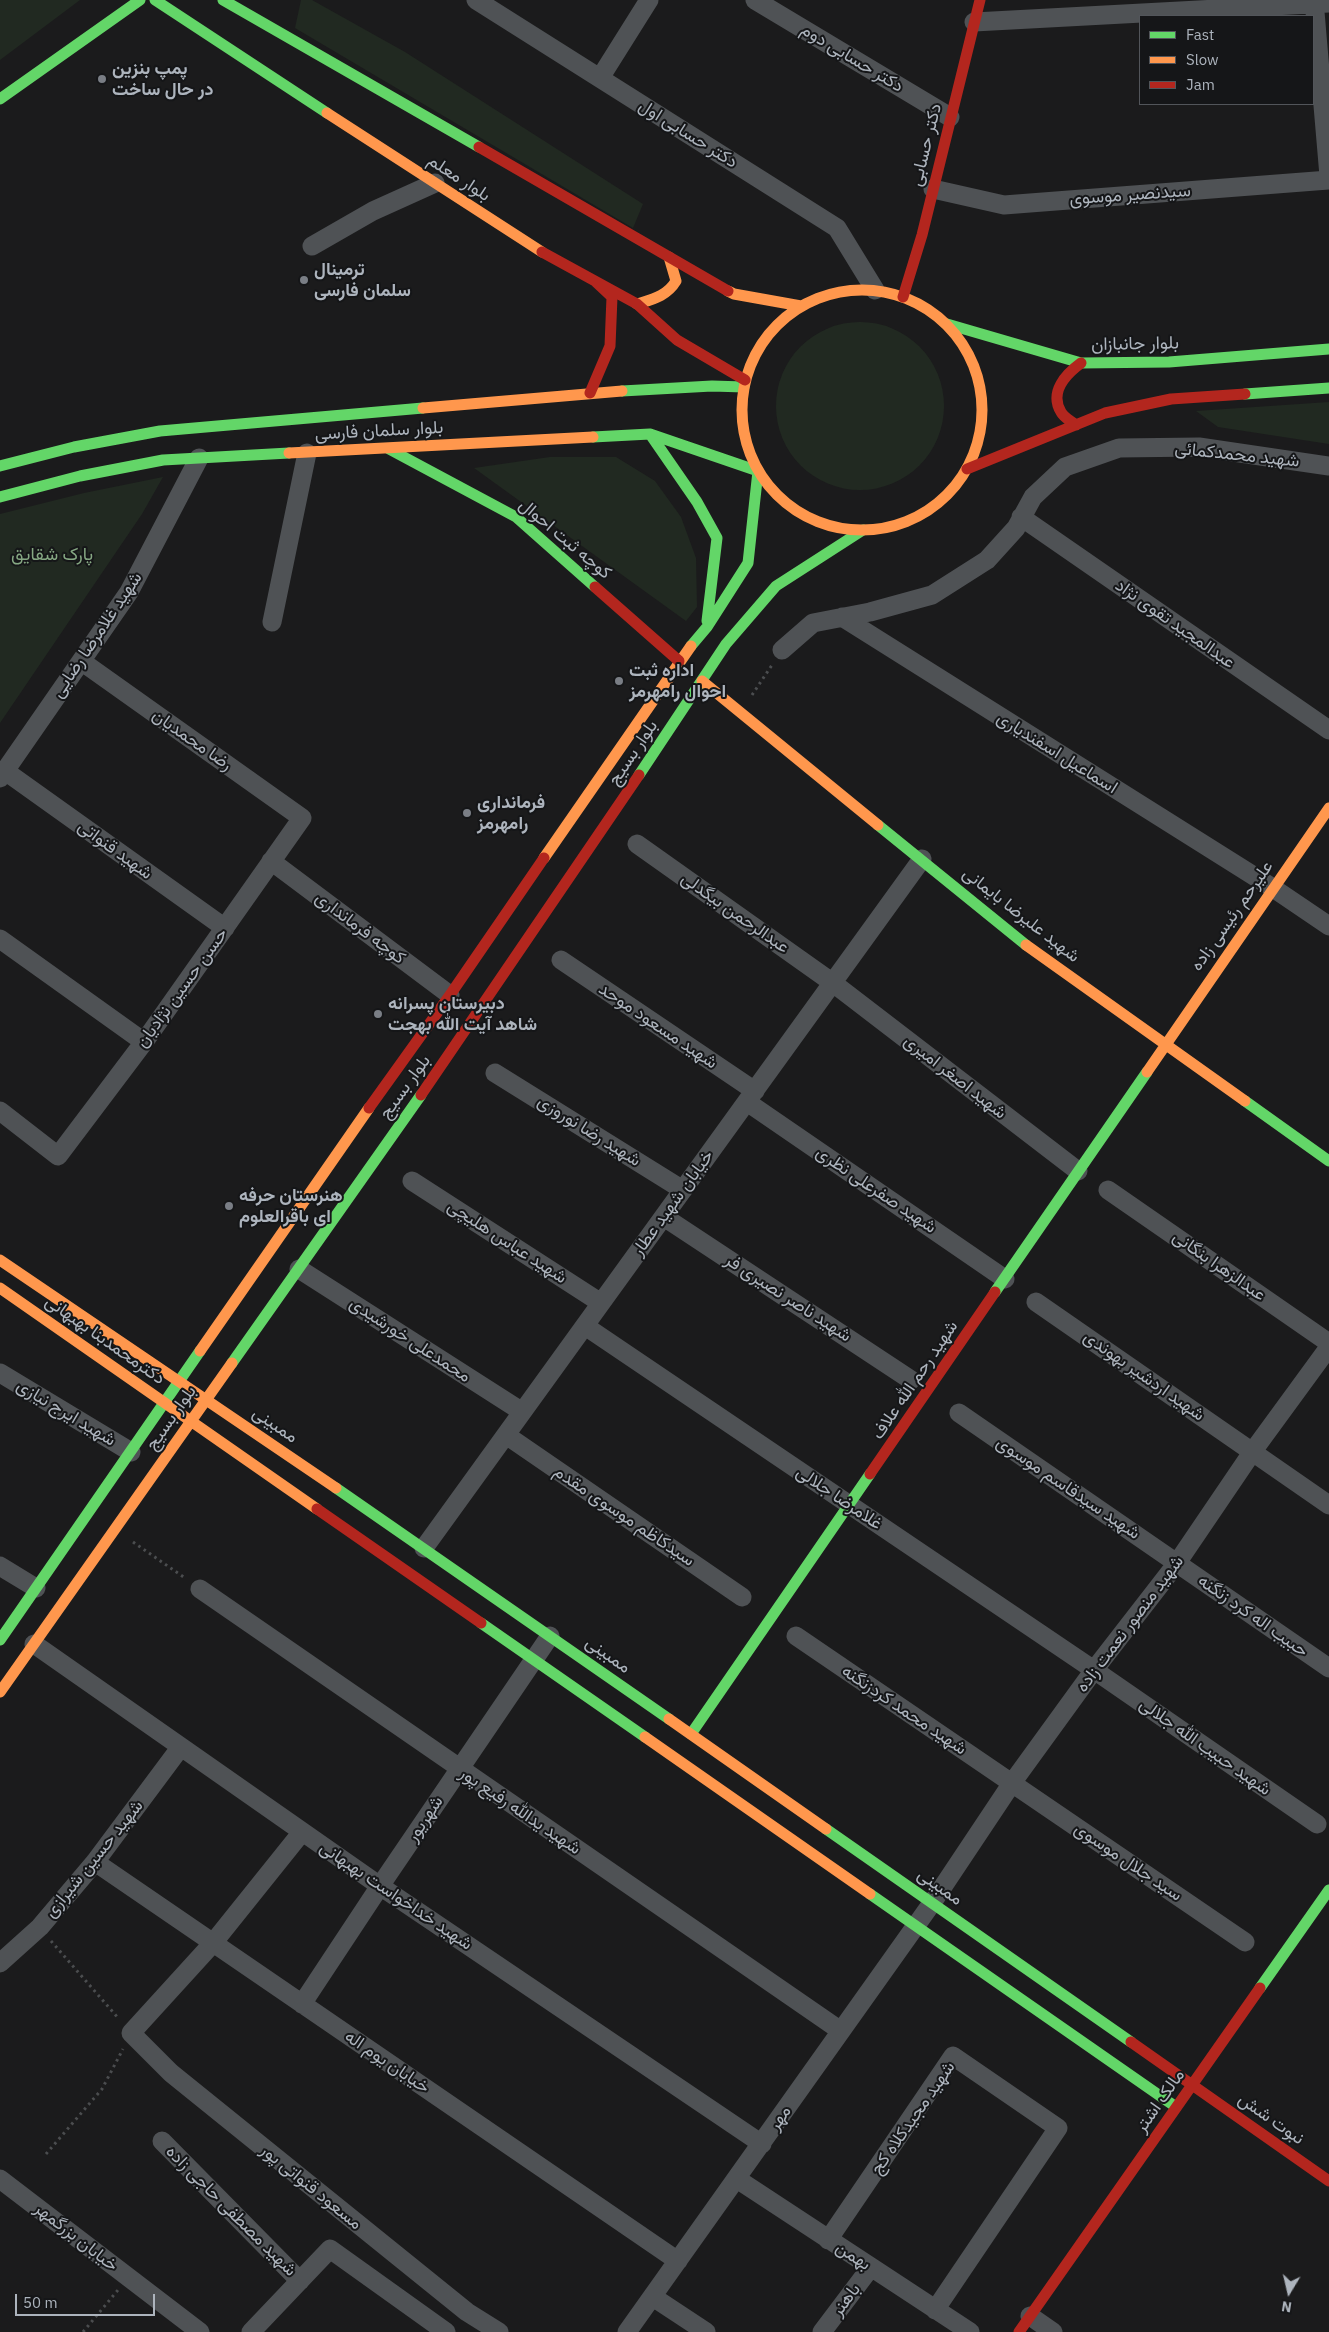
<!DOCTYPE html>
<meta charset="utf-8">
<style>
body{margin:0}
#map{position:relative;width:1329px;height:2332px;overflow:hidden;background:#1b1b1c;font-family:"IBM Plex Sans",sans-serif}
canvas{display:block}
.legend{position:absolute;left:1139px;top:15px;width:175px;height:90px;box-sizing:border-box;background:#151618;border:1px solid #52555a;margin:0;padding:6px 9px;list-style:none;font-size:15px;color:#adb4bd}
.legend li{display:flex;align-items:center;gap:10px;height:25px}
.legend b{width:25px;border:1px solid #52555a}
.north{position:absolute;left:1264px;top:2267px;width:50px;height:50px;-webkit-text-stroke:4px #151618;paint-order:stroke;rotate:189deg;font-size:14px;font-weight:700;line-height:20px;text-align:center;color:#adb4bd}
.north::after{content:'';display:block;margin:auto;width:18px;height:22px;background:#adb4bd;clip-path:polygon(50% 0,100% 100%,50% 72%,0 100%)}
.scale{position:absolute;left:15px;top:2294px;width:140px;height:22px;box-sizing:border-box;border:2px solid #adb4bd;border-top:0;padding-left:6px;font-size:15px;line-height:18px;white-space:nowrap;color:#adb4bd;-webkit-text-stroke:4px #151618;paint-order:stroke}
</style>
<div id="map">
<canvas width="1329" height="2332"></canvas>
<ul class="legend">
<li><b style="height:6px;background:#63d668"></b>Fast</li>
<li><b style="height:6px;background:#ff974d"></b>Slow</li>
<li><b style="height:6px;background:#b3261e"></b>Jam</li>
</ul>
<div class="north">N</div>
<div class="scale">50 m</div>
</div>
<script>
const context = document.querySelector('canvas').getContext('2d');
context.lineJoin = 'round';
function fillPath(path, color) {
  context.fillStyle = color;
  context.fill(path, 'evenodd');
}
function trace(path, color, width, dash) {
  context.strokeStyle = color;
  context.lineWidth = width;
  context.lineCap = dash ? 'butt' : 'round';
  context.setLineDash(dash || []);
  context.stroke(path);
}
function label(font, color, halo, rows, align = 'center') {
  context.font = font + ' "IBM Plex Sans",Vazirmatn,sans-serif';
  context.lineWidth = 4;
  context.setLineDash([]);
  context.textBaseline = 'middle';
  context.strokeStyle = halo;
  context.fillStyle = color;
  for (const [text, x, y, turn = 0] of rows) {
    context.save();
    context.translate(x, y);
    context.rotate((+turn || 0) * Math.PI / 180);
    context.textAlign = isNaN(turn) ? turn : align;
    if (halo) context.strokeText(text, 0, 0);
    context.fillText(text, 0, 0);
    context.restore();
  }
}
const green = new Path2D(`
 M0,0H80L0,60Z
 M301,0H312L405,52L643,204L633,228L295,28Z
 M776 406a84 84 0 1 1 168 0a84 84 0 1 1-168 0Z
 M1329,402V444L1218,427L1196,411Z
 M550,457H616L655,481L681,517L696,558L697,607L686,621L474,468Z
 M163,477L142,514L0,723V514L84,493Z`);
const path = new Path2D(`
 M752,695L772,665
 M133,1542L185,1578
 M51,1941L119,2019
 M46,2154L102,2089L123,2049
 M83,2332L118,2290`);
const street = new Path2D(`
 M476,0L837,228L875,290
 M755,0L950,117
 M1314,0L1329,176
 M974,22L1329,3
 M600,78L649,0
 M933,189L1004,205L1329,180
 M312,246L373,211L435,183
 M1021,517L1329,730
 M842,617L1273,888L1329,926
 M272,622L307,453
 M782,650L813,623L870,612L932,595L987,560L1016,528L1033,497L1065,467L1119,448L1199,447L1329,466
 M5,771L225,928
 M0,778L129,592L199,458
 M637,844L833,983L1078,1171
 M271,861L450,995
 M0,939L144,1042
 M561,960L755,1091
 M495,1073L683,1190
 M747,1102L1005,1279
 M0,1111L58,1156L144,1042L302,818L81,661
 M412,1181L601,1303
 M1108,1190L1329,1343
 M664,1217L911,1380
 M299,1269L521,1411
 M1036,1302L1329,1505
 M585,1326L1094,1670L1317,1824
 M0,1373L131,1452
 M959,1413L1329,1668
 M506,1435L742,1597
 M424,1548L922,859
 M0,1566L36,1588
 M200,1589L841,2031
 M796,1636L1245,1942
 M34,1644L380,1886L762,2144
 M302,1832L213,1943L131,2033L171,2073L467,2312L499,2332
 M95,1862L678,2261
 M0,1963L40,1927L95,1862L180,1748
 M302,2004L380,1886L550,1636
 M162,2141L300,2281
 M0,2179L200,2332
 M737,2179L970,2332
 M828,2240L953,2056L1058,2128L935,2310
 M653,2297L706,2332
 M1030,2316L1053,2332
 M251,2332L330,2249L446,2332
 M627,2332L932,1903L1012,1783L1094,1670L1177,1563L1253,1451L1329,1347
 M822,2332L871,2267`);
const fast = new Path2D(`
 M155,0L327,113
 M223,0L479,147
 M0,99L140,0
 M947,324L1081,363L1169,362L1329,349
 M622,391L712,386L744,387
 M1245,394L1329,388
 M650,434L697,502L717,538L707,621
 M593,437L650,434L758,471L748,563L707,627L691,646
 M389,449L516,517L595,587
 M0,466L74,447L160,431L423,408
 M0,497L80,476L163,460L289,453
 M639,775L726,644L776,586L863,530
 M878,825L1026,945
 M1245,1101L1329,1161
 M995,1292L1147,1072
 M232,1363L421,1095
 M336,1488L669,1719
 M481,1623L645,1737
 M0,1640L200,1351
 M691,1734L870,1474
 M826,1829L1131,2042
 M870,1894L1176,2107
 M1260,1988L1329,1890`);
const slow = new Path2D(`
 M327,113L542,252
 M742 410a120 120 0 1 1 240 0a120 120 0 1 1-240 0Z
 M728,291L734,294L801,306
 M637,304C653,299 667,296 676,281L669,257
 M423,408L622,391
 M289,453L593,437
 M702,681L878,825
 M544,858L691,646
 M1026,945L1245,1101
 M1147,1072L1329,808
 M0,1260L336,1488
 M0,1288L317,1509
 M200,1351L369,1108
 M0,1692L232,1363
 M669,1719L826,1829
 M645,1737L870,1894`);
const jam = new Path2D(`
 M479,147L728,291
 M542,252L637,304L677,340L745,380
 M903,297L922,235L980,0
 M590,393L610,346L612,297L596,282
 M1076,425C1071,421 1064,418 1061,412C1049,392 1066,374 1081,363
 M967,469L1105,413L1171,399L1245,394
 M595,587L679,661
 M421,1095L639,775
 M369,1108L450,995L544,858
 M870,1474L995,1292
 M317,1509L481,1623
 M1131,2042L1329,2181
 M1019,2332L1260,1988`);
const markers = [
 [102,79,5,"#7a7e85"],
 [304,280,5,"#7a7e85"],
 [619,681,5,"#7a7e85"],
 [467,813,5,"#7a7e85"],
 [378,1014,5,"#7a7e85"],
 [229,1206,5,"#7a7e85"]
];
const streetNames = [
 ["دکتر حسابی دوم",852,58,31],
 ["دکتر حسابی اول",688,134,32],
 ["دکتر حسابی",926,145,-76],
 ["بلوار معلم",459,178,33],
 ["سیدنصیر موسوی",1130,195,-4],
 ["بلوار جانبازان",1135,344,-1],
 ["بلوار سلمان فارسی",379,431,-3],
 ["شهید محمدکمائی",1237,455,6],
 ["کوچه ثبت احوال",565,539,40],
 ["عبدالمجید تقوی نژاد",1175,624,35],
 ["شهید غلامرضا رضایی",97,635,-56],
 ["رضا محمدیان",192,740,35],
 ["بلوار بسیج",633,753,-56],
 ["اسماعیل اسفندیاری",1057,753,32],
 ["شهید قنواتی",115,850,36],
 ["عبدالرحمن بیگدلی",735,913,35],
 ["شهید علیرضا بایمانی",1021,915,38],
 ["علیرحم رئیسی زاده",1232,916,-55],
 ["کوچه فرمانداری",360,928,37],
 ["حسن حسین نژادیان",182,988,-54],
 ["شهید مسعود موحد",658,1026,34],
 ["شهید اصغر امیری",955,1077,38],
 ["بلوار بسیج",405,1087,-54],
 ["شهید رضا نوروزی",589,1131,32],
 ["شهید صفرعلی نظری",876,1190,34],
 ["خیابان شهید عطار",673,1203,-54],
 ["شهید عباس هلیچی",507,1242,33],
 ["عبدالزهرا بنگانی",1219,1266,35],
 ["شهید ناصر نصیری فر",788,1298,33],
 ["دکترمحمدبنا بهبهانی",105,1340,35],
 ["محمدعلی خورشیدی",410,1340,33],
 ["شهید اردشیر بهوندی",1144,1376,35],
 ["شهید رحم الله علاف",915,1380,-56],
 ["شهید ایرج نیازی",66,1413,31],
 ["بلوار بسیج",171,1418,-55],
 ["ممبینی",275,1425,34],
 ["شهید سیدقاسم موسوی",1068,1488,34],
 ["غلامرضا جلالی",839,1498,34],
 ["سیدکاظم موسوی مقدم",624,1516,34],
 ["حبیب اله کرد زنگنه",1253,1616,35],
 ["شهید منصور نعمت زاده",1130,1624,-53],
 ["ممبینی",608,1655,35],
 ["شهید محمد کردزنگنه",904,1710,34],
 ["شهید حبیب الله جلالی",1205,1747,35],
 ["شهید یدالله رفیع پور",520,1811,34],
 ["شهریور",425,1819,-56],
 ["شهید حسین شیرازی",94,1859,-51],
 ["سید جلال موسوی",1128,1862,34],
 ["ممبینی",940,1887,35],
 ["شهید خداخواست بهبهانی",396,1896,34],
 ["خیابان یوم اله",387,2062,34],
 ["مالک اشتر",1160,2101,-55],
 ["مهر",780,2118,-55],
 ["شهید مجیدکلاه کج",913,2118,-55],
 ["نبوت شش",1271,2119,35],
 ["مسعود قنواتی پور",311,2187,39],
 ["شهید مصطفی حاجی زاده",231,2211,45],
 ["خیابان بزرگمهر",76,2237,38],
 ["بهمن",853,2256,33],
 ["باهنر",846,2300,-53]
];
const poiNames = [
 ["پمپ بنزین",112,69],
 ["در حال ساخت",112,90],
 ["ترمینال",314,270],
 ["سلمان فارسی",314,291],
 ["اداره ثبت",629,671],
 ["احوال رامهرمز",629,692],
 ["فرمانداری",477,803],
 ["رامهرمز",477,824],
 ["دبیرستان پسرانه",388,1004],
 ["شاهد آیت الله بهجت",388,1025],
 ["هنرستان حرفه",239,1196],
 ["ای باقرالعلوم",239,1217]
];
const parkNames = [
 ["پارک شقایق",52,555]
];
fillPath(green, '#212921');
trace(path, '#4b4d4f', 3, [2.5, 4]);
trace(street, '#4f5255', 19);
trace(fast, '#63d668', 11);
trace(slow, '#ff974d', 11);
trace(jam, '#b3261e', 11);
for (const [x, y, r, color] of markers) {
  const dot = new Path2D();
  dot.arc(x, y, r, 0, 2 * Math.PI);
  context.fillStyle = color;
  context.fill(dot);
  trace(dot, '#151618', 2);
}
label('18px', '#adb4bd', '#151618', streetNames);
label('bold 18px', '#adb4bd', '#151618', poiNames, 'left');
label('18px', '#86a883', '#151618', parkNames);
</script>
